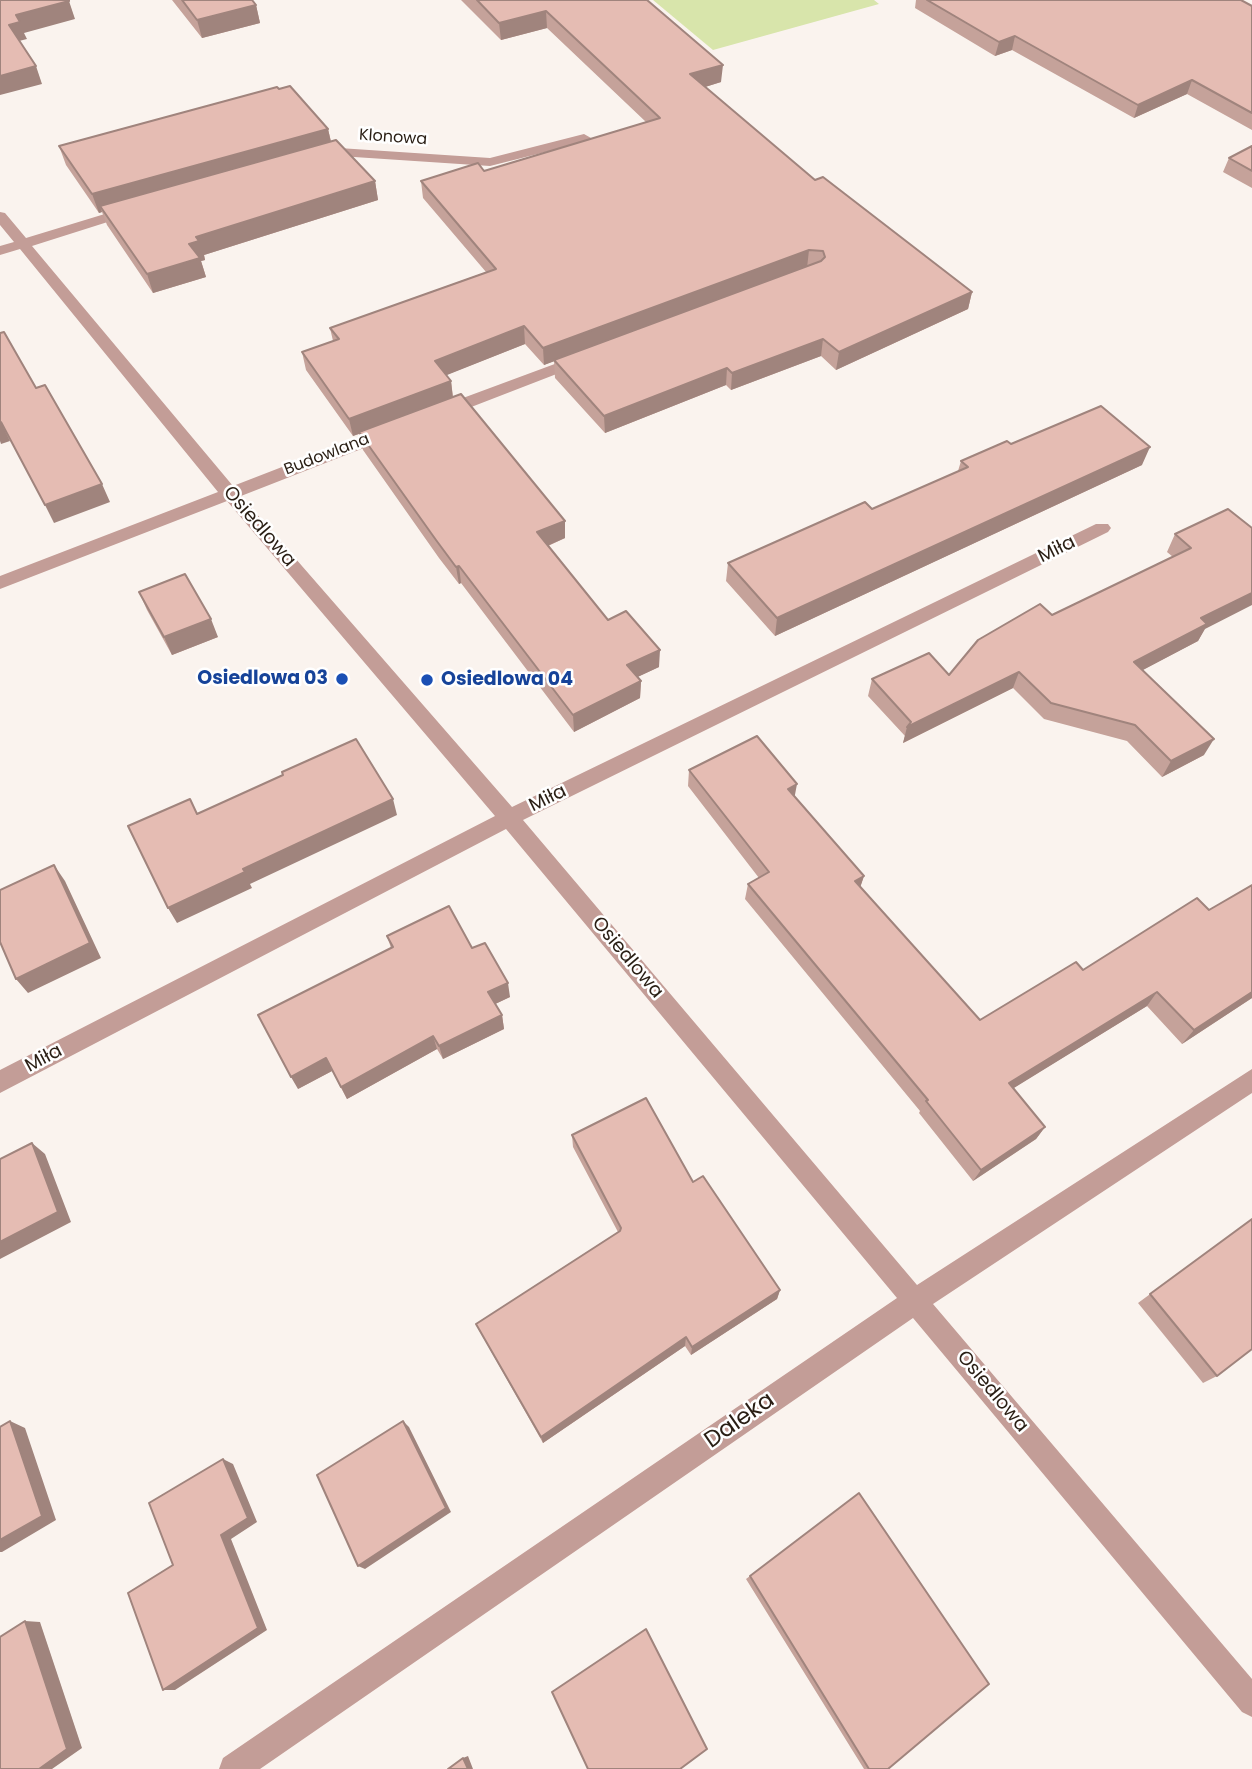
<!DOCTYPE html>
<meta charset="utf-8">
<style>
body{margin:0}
canvas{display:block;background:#faf3ee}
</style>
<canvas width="1252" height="1769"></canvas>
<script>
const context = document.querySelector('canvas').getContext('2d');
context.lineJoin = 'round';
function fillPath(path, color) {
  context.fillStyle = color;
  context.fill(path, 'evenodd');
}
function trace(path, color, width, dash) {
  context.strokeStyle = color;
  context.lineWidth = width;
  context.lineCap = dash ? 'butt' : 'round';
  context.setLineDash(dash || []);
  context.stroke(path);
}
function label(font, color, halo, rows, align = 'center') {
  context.font = font + ' Poppins,sans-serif';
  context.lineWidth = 5;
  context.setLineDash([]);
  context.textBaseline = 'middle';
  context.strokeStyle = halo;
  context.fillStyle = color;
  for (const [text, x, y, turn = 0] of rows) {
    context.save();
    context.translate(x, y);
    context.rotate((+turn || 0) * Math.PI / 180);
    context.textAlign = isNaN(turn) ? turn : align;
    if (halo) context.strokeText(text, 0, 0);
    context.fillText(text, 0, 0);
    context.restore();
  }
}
const green = new Path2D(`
 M653,0H874L879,4L713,50Z`);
const street = new Path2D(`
 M584,134L591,138L589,141L490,166L339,156L321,161L314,157L339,148L490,158Z
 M131,206L136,207V213L32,246L233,486L380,429H392L394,433L392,437L241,496L512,807L1096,524H1108L1111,528L1108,532L523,820L917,1285L1252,1069V1093L933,1304L1252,1679V1717L1242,1712L913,1318L260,1769H219L223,1758L897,1298L506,829L0,1093V1070L495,816L227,501L0,589V576L218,492L20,249L0,255V246L14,242L0,225V212L5,213L26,238Z
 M579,355L585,357L587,360L585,363L448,416L442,417L434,412L436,408Z`);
const wall = new Path2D(`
 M172,0H252L256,5L260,23L202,38Z
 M461,0H647L721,82L705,87L815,180L972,292L968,309L836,370L821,356L731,390L726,385L605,433L555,378L554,361L544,365L525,344L446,375L451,381L453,397L565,521V538L548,546L608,620L659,667L637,677L641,681L640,698L574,732L461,583L459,584L439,558L363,450L359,434L353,436L306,370L302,352L333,341L330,328L486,272L423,198L421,181L484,171L646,122L547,28L501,40Z
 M916,0H1241L1252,6V130L1187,94L1134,118L1012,50L995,56L915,8Z
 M279,89L328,129L331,141L375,181L378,200L204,255L205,260L201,261L206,277L153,293L107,225L102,212L99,213L66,165L59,146Z
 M1252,146V188L1223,172L1229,158Z
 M1011,444L1142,465L775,636L726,581L728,563L872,509L958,471L961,461Z
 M1228,509L1205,628L1198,641L1142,670L1204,755L1162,777L1127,741L1044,719L1013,688L903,743L905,736L868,696L872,679L949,675L1052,615L1173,557L1167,552L1175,534Z
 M139,592L218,637L172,655L147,610Z
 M689,770L795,797L864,876L860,887L980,1020L1209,910L1252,885V998L1182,1044L1147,1006L1013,1088L1045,1127L1036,1139L973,1181L919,1113L920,1111L745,899L748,884L759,878L688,786Z
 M387,936L472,948L510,997L495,1004L502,1015L504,1029L443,1059L437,1049L347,1099L332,1071L298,1089L391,948Z
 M572,1135L693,1182L780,1290L777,1299L691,1355L685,1346L543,1443L480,1332L476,1324L618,1232L573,1147Z
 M1252,1219L1217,1376L1203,1383L1138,1303Z
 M750,1576L888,1769H864L746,1579Z`);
const shadedWall = new Path2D(`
 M69,1L75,19L24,33L27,39L15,42L9,25L16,15Z
 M256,5L260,23L202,38L197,20Z
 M546,11L547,28L501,40L499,23Z
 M1015,36L1012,50L995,56L999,42Z
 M723,65L721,82L689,92L690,74Z
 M36,66L42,84L0,95V76Z
 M1192,80L1187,94L1134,118L1138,105Z
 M328,129L332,147L100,206L102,212L99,213L92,194Z
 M375,181L378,200L204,255L205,260L201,261L206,277L153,293L147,274L189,244L196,237Z
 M809,250L807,268L544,365L543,348Z
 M972,292L968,309L836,370L839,352Z
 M524,326L525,344L437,379L435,361Z
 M823,339L821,356L731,390L732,373Z
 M727,368L726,385L605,433L604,416Z
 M451,381L453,399L353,436L349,419Z
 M0,422H1L10,441L1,444L0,441Z
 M1150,447L1142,465L775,636L777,618Z
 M102,484L110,502L54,523L45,505Z
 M565,521V538L538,550L537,532Z
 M459,566L461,583L459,584L456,567Z
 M1252,593V605L1205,629L1198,641L1126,679L1134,662L1201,618Z
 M211,619L218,637L172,655L164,637Z
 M660,650L659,667L627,682V665Z
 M1019,672L1013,688L903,743L907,727Z
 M641,681L640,698L574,732L573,715Z
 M1214,739L1204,755L1162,777L1171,761Z
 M797,784L794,800L788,789Z
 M393,799L397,815L250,884L252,888L177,923L168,908L243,869Z
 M54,865L65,881L101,958L28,993L16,979Z
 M864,876L859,891L855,881Z
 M508,983L510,997L491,1006L488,992Z
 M1157,992L1147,1006L1001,1096L1009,1083Z
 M1252,992V998L1182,1044L1194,1030Z
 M502,1015L504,1029L443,1059L439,1046Z
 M433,1036L437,1049L347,1099L341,1087Z
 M326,1058L332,1071L298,1089L291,1077Z
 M1045,1127L1036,1139L973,1181L981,1170Z
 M32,1143L45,1154L71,1222L0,1259V1242Z
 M780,1290L777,1299L691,1355L692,1347Z
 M686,1337L685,1346L543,1443L541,1437Z
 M10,1421L25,1428L56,1520L2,1552H0V1540Z
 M403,1421L409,1427L451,1512L365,1569L358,1566Z
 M223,1459L233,1464L257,1522L231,1539L267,1630L175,1690H163L221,1535Z
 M25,1621L40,1622L82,1748L52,1769H39Z
 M468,1756L473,1769H468L463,1758Z`);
const building = new Path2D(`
 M0,0H69V1L16,15L20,22L9,25L36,66L0,76Z
 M182,0H252L256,5L197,20Z
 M477,0H647L723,65L690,74L815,180L823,177L972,292L839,352L823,339L732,373L727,368L604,416L554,360L821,261L825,257L823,251L809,250L543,348L524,326L435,361L451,381L349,419L302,352L339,339L330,328L496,269L421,181L478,163L484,171L660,118L546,11L499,23Z
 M927,0H1241L1252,6V113L1192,80L1138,105L1015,36L999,42Z
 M290,86L328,129L92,194L59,146L277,87L279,89Z
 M336,140L375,181L196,237L199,241L189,244L200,258L147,274L100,206Z
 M1252,146V171L1229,158Z
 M4,332L36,388L45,385L102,484L45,505L1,422H0V333Z
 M461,394L565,521L537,532L608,620L626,611L660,650L627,665L641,681L573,715L459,566L456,567L436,540L359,432Z
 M1101,406L1150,447L777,618L728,563L865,502L872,509L968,467L961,461L1007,441L1011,444Z
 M1228,509L1252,528V593L1201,618L1207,624L1134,662L1214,739L1171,761L1135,725L1051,703L1019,672L907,727L911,722L872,679L929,653L949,675L978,640L1040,604L1052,615L1191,548L1175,534Z
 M185,574L211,619L164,637L139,592Z
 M757,736L797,784L788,789L864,876L855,881L980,1020L1076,962L1083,970L1197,898L1209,910L1252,885V992L1194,1030L1157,992L1009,1083L1045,1127L981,1170L926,1101L928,1100L748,884L769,872L689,770Z
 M356,739L393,799L243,869L245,872L168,908L128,826L190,799L197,814L283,775L282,772Z
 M54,865L90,943L16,979L0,942V890Z
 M449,906L472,948L485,943L508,983L488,992L502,1015L439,1046L433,1036L341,1087L326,1058L291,1077L258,1015L393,947L387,936Z
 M646,1098L693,1182L703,1176L780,1290L692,1347L686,1337L541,1437L476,1324L620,1231L621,1228L572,1135Z
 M32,1143L58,1212L0,1242V1159Z
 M1252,1219V1349L1217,1376L1150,1294Z
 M10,1421L42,1516L0,1540V1427Z
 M403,1421L446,1508L358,1566L317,1475Z
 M223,1459L248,1518L221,1535L258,1628L163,1690L128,1593L173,1565L149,1503Z
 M859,1493L989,1684L888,1769H869L750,1576Z
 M25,1621L67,1749L39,1769H0V1637Z
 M646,1629L707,1749L680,1769H588L552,1692Z
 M463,1758L468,1769H448Z`);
const markers = [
 [342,679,7,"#1a4fb4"],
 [427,680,7,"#1a4fb4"]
];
const farStreetnames = [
 ["Klonowa",393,138,4],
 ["Budowlana",327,455,-21]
];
const streetNames = [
 ["Osiedlowa",259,527,49],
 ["Miła",1057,550,-26],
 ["Miła",548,799,-26],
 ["Osiedlowa",627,958,50],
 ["Miła",44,1059,-28],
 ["Osiedlowa",992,1392,50]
];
const transitNames = [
 ["Osiedlowa 03",328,679],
 ["Osiedlowa 04",441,680,"left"]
];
const nearStreetnames = [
 ["Daleka",740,1421,-35]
];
fillPath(green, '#d8e5ab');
fillPath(street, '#c39d97');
fillPath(wall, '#c5a29a');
fillPath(shadedWall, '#a0847d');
fillPath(building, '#e5bcb3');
trace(building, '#a0847d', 2);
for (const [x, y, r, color] of markers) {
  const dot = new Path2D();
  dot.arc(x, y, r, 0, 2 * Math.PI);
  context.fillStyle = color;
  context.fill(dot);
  trace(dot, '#fff', 2.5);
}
label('16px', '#291e14', '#fff', farStreetnames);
label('19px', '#291e14', '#fff', streetNames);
label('bold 19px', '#164399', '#fff', transitNames, 'right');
label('23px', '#291e14', '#fff', nearStreetnames);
</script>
